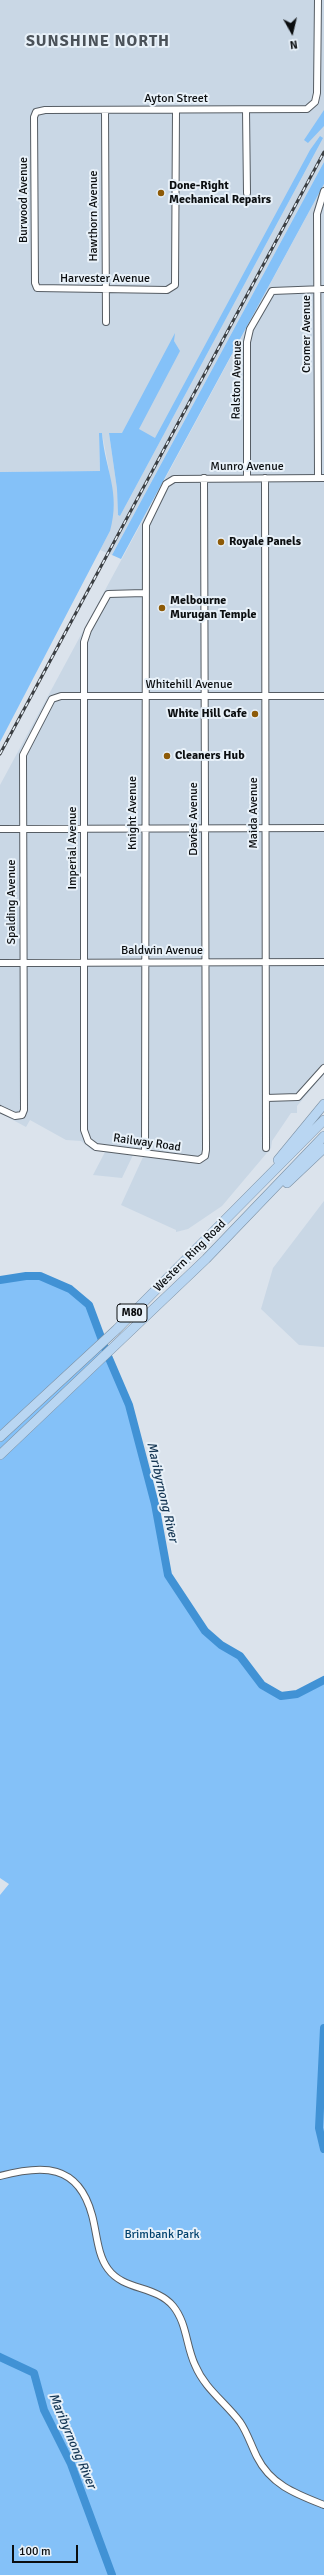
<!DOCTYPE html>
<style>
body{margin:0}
#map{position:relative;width:324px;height:2575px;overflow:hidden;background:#dbe3ec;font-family:Signika,sans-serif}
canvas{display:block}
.north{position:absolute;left:272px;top:12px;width:40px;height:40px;-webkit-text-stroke:3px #e8f1f9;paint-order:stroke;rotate:172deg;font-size:11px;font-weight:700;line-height:16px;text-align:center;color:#0b0e10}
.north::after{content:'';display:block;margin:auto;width:14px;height:18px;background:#0b0e10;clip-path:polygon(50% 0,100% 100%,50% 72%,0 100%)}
.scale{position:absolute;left:12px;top:2545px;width:66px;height:18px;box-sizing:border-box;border:2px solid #0b0e10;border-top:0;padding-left:5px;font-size:12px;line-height:14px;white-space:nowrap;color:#0b0e10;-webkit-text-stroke:3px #e8f1f9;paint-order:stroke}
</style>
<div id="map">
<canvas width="324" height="2575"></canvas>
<div class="north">N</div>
<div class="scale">100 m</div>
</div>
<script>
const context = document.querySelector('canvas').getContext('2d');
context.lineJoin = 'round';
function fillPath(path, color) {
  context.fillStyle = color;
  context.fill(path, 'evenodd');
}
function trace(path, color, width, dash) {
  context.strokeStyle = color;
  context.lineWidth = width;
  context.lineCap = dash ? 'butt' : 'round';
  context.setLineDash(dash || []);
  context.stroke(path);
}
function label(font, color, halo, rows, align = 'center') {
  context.font = font + ' Signika,sans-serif';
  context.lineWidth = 4;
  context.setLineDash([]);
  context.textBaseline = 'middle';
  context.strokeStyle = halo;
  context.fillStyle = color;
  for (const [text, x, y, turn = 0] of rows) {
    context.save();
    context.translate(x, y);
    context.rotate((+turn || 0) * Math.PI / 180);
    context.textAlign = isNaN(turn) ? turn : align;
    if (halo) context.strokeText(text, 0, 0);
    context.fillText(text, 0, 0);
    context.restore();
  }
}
const built = new Path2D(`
 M0,0H324V162L112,555L100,550L110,531L109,470L102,433H99L100,471L0,472ZM323,138L120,516L118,515L117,489L109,433H122L156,442Z
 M324,184V1074L297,1106V1113H291L272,1141L271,1148L222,1206L188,1229L176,1232V1230L121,1205L143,1157L133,1155L122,1178L93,1175L105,1152L92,1150L81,1141L66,1140L30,1120L26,1127L0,1113V785Z
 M324,1201V1347L299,1345L261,1309L273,1268Z`);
const green = new Path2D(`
 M324,110V126L308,143L304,140Z
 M320,136L323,138L120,516L118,515L117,489L109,433H122L175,333L174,341L180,351L139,429L155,438L310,150Z
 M324,162V184L121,559L112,555Z
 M99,433H102C105,470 121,492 110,531L0,742V472L100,471Z
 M26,1276H40L54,1282L70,1289L89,1305L108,1356L129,1405L155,1504L168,1575L197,1620L212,1638L240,1656L262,1685L275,1693L288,1696L297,1694L324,1680V2575H0V1895L9,1884L0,1878V1280Z`);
const river = new Path2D(`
 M0,1280L26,1276H40L70,1289L89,1305L108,1356L129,1405L155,1504L168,1575L205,1631L221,1645L240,1656L262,1685L281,1696L297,1694L324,1680
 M324,2028L319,2128L324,2149
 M0,2357L34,2373L44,2410L71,2464L112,2575`);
const minor = new Path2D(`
 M105,110L106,322
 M176,110L175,285L167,290L37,288L35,283L34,117L36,112L45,110L307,109L315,102L317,93L318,0
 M246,110L247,193
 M247,478V342L250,329L272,291L324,289
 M265,478L266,1148
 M318,478L317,214L324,191
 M144,593L108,594L88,630L84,642V1130L88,1141L96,1147L199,1160L205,1156L206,1150L204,478
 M0,829L324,828
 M0,963L324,962
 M266,1098L298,1097L324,1068
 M0,1109L15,1116L22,1115L24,1110L23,755L52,699L61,696H324
 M145,1153L146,525L166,484L174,479L324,478
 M0,2176C42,2165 78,2163 92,2215C97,2233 97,2254 108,2269C124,2291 155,2285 173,2306C187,2323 186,2346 195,2365C205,2389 225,2402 240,2422C247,2432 251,2445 257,2457C271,2485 296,2494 324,2505`);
const highway = new Path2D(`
 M278,1160L324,1104
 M287,1183L324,1148
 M0,1437L117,1329L324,1120
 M0,1455L206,1259L324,1136`);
const rail = new Path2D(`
 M0,754L324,152`);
const markers = [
 [161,193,4,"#8d5a07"],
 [221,542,4,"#8d5a07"],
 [162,608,4,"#8d5a07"],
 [255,714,4,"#8d5a07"],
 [167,756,4,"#8d5a07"]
];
const shields = [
 [132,1313,30]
];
const shieldNames = [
 ["M80",132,1313]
];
const streetNames = [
 ["Ayton Street",176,99],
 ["Burwood Avenue",24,200,-90],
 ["Hawthorn Avenue",94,216,-90],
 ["Harvester Avenue",105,279],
 ["Cromer Avenue",307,334,-90],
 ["Ralston Avenue",237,380,-89],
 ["Munro Avenue",247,467],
 ["Whitehill Avenue",189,685],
 ["Knight Avenue",133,813,-90],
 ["Maida Avenue",254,813,-90],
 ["Davies Avenue",194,819,-90],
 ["Imperial Avenue",73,848,-90],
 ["Spalding Avenue",12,902,-90],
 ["Baldwin Avenue",162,951],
 ["Railway Road",147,1143,8],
 ["Western Ring Road",190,1256,-45]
];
const poiNames = [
 ["Done-Right",169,186],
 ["Mechanical Repairs",169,200],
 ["Royale Panels",229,542],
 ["Melbourne",170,601],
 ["Murugan Temple",170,615],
 ["White Hill Cafe",247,714,"right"],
 ["Cleaners Hub",175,756]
];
const parkNames = [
 ["Brimbank Park",162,2235]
];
const waterNames = [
 ["Maribyrnong River",162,1492,77],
 ["Maribyrnong River",72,2441,67]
];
const districtNames = [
 ["SUNSHINE NORTH",98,42]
];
fillPath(built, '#c9d7e5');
fillPath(green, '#84c1f8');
trace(river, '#4192d5', 8);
trace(minor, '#565d64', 8);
trace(highway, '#7c90a3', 10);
trace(minor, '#fff', 6);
trace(highway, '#b9d6f2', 9);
trace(rail, '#3b3f43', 3);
trace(rail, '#e8f1f9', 1.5, [4.5]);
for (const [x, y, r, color] of markers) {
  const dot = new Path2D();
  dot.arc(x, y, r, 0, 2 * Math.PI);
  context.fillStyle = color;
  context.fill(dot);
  trace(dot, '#e8f1f9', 1.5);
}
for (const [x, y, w] of shields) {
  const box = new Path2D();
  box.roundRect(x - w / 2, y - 9, w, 18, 3);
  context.fillStyle = '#e8f1f9';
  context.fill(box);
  trace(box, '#0b0e10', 1);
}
label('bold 11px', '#0b0e10', null, shieldNames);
label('12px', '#0b0e10', '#e8f1f9', streetNames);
label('bold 12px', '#0b0e10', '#e8f1f9', poiNames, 'left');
label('12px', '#00416d', '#e8f1f9', parkNames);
label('italic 13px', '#163754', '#e8f1f9', waterNames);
context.letterSpacing = '1px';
label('bold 16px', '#4b5259', '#e8f1f9', districtNames);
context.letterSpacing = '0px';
</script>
